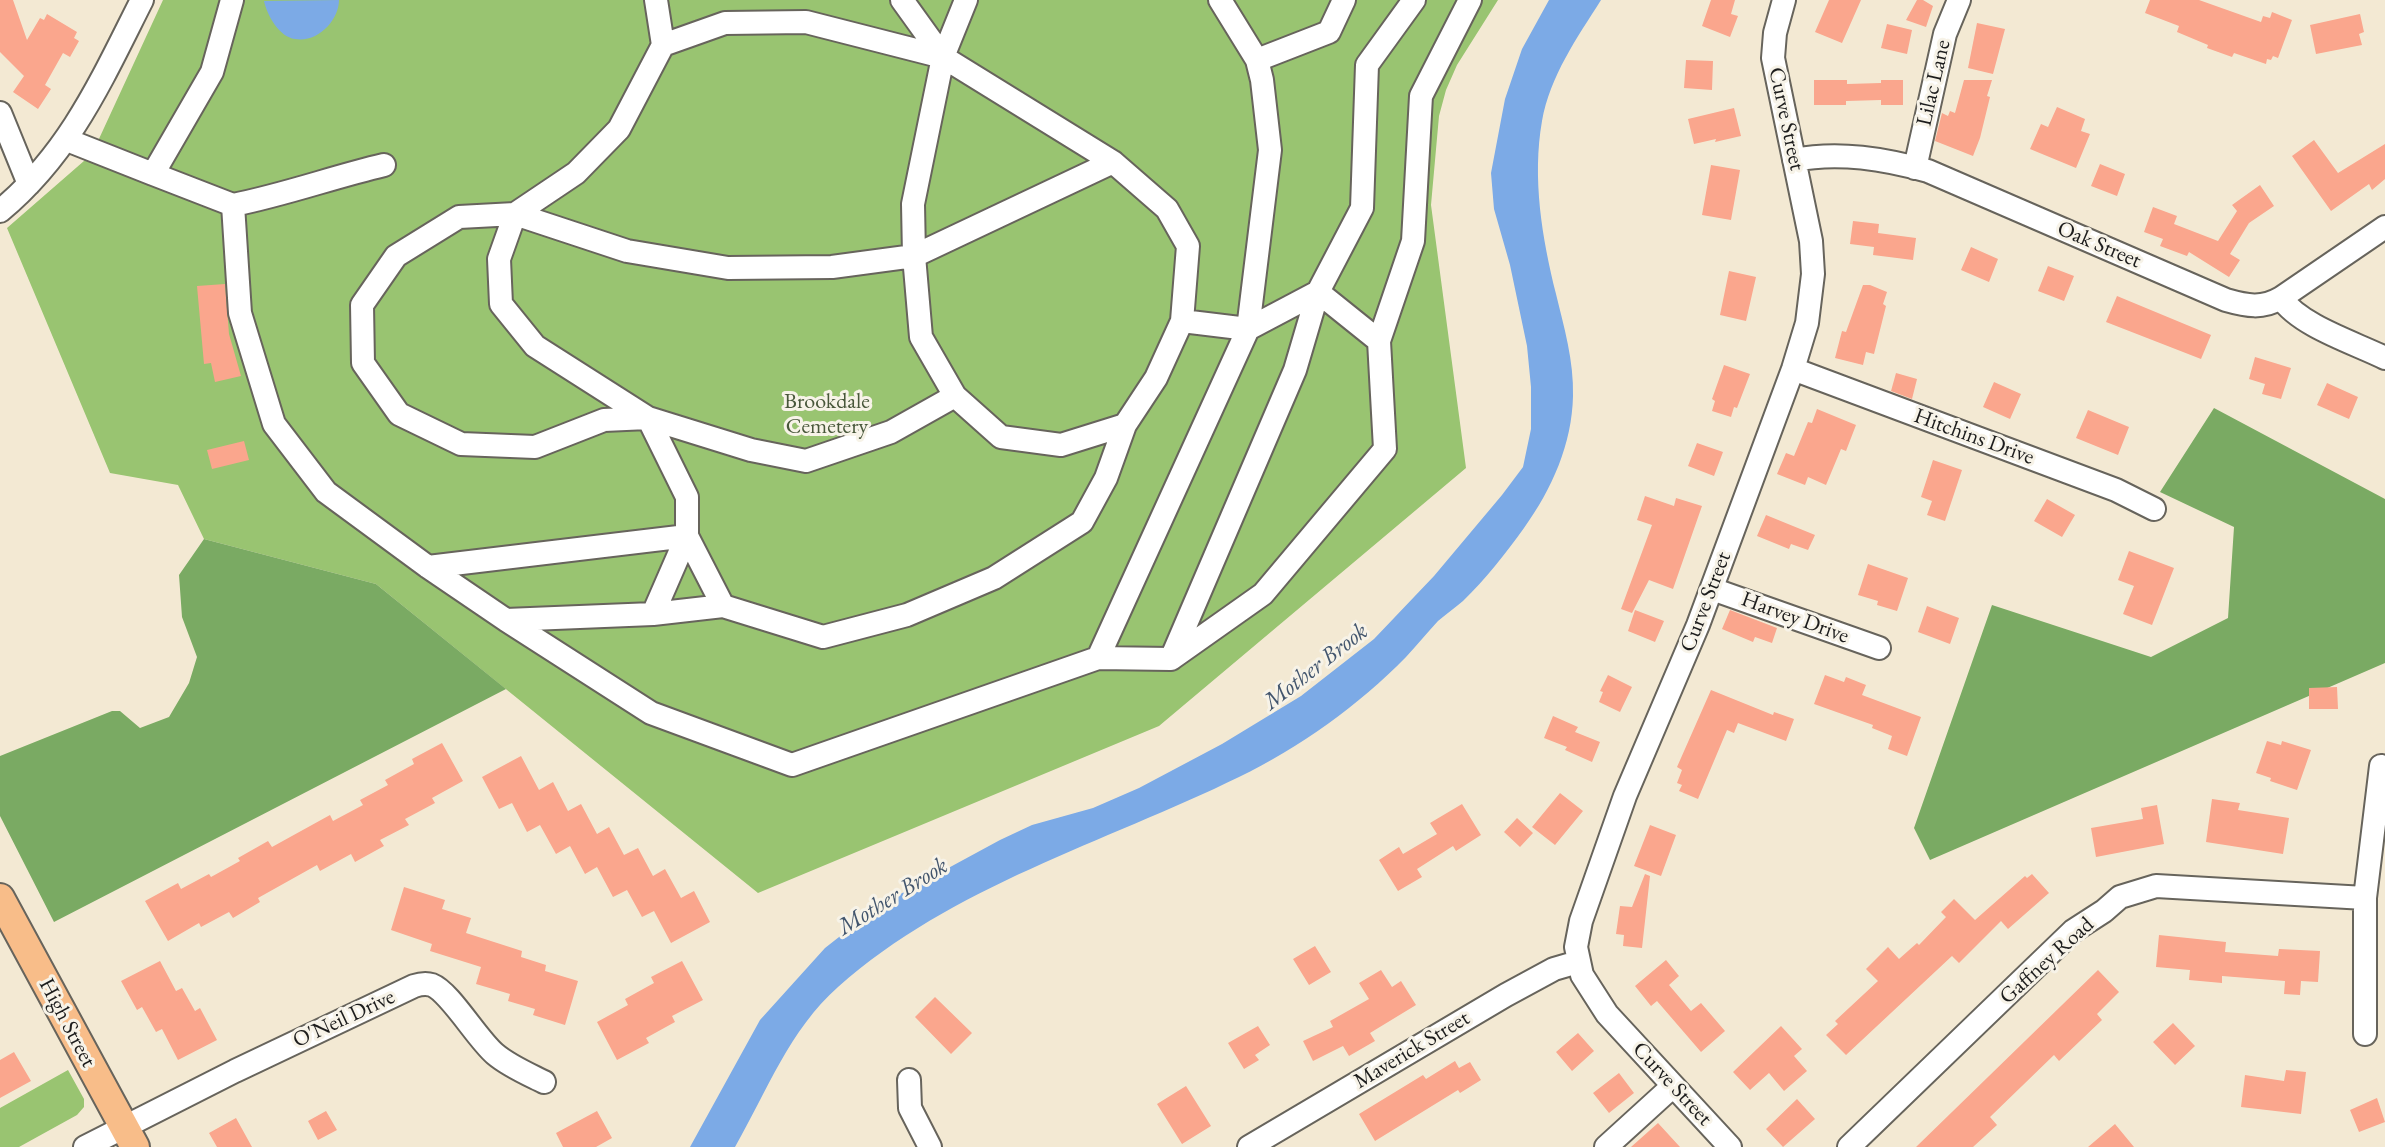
<!DOCTYPE html>
<style>
body{margin:0}
canvas{display:block;background:#f3e9d3}
</style>
<canvas width="2385" height="1147"></canvas>
<script>
const context = document.querySelector('canvas').getContext('2d');
context.lineJoin = 'round';
function fillPath(path, color) {
  context.fillStyle = color;
  context.fill(path, 'evenodd');
}
function trace(path, color, width, dash) {
  context.strokeStyle = color;
  context.lineWidth = width;
  context.lineCap = dash ? 'butt' : 'round';
  context.setLineDash(dash || []);
  context.stroke(path);
}
function label(font, color, halo, rows, align = 'center') {
  context.font = font + ' "EB Garamond",serif';
  context.lineWidth = 6;
  context.setLineDash([]);
  context.textBaseline = 'middle';
  context.strokeStyle = halo;
  context.fillStyle = color;
  for (const [text, x, y, turn = 0] of rows) {
    context.save();
    context.translate(x, y);
    context.rotate((+turn || 0) * Math.PI / 180);
    context.textAlign = isNaN(turn) ? turn : align;
    if (halo) context.strokeText(text, 0, 0);
    context.fillText(text, 0, 0);
    context.restore();
  }
}
const green = new Path2D(`
 M163,0H1498L1457,65L1446,90L1439,116L1431,205L1466,468L1159,726L758,893L376,584L204,539L178,485L110,473L7,228L92,154Z
 M68,1070L84,1099V1107L77,1115L19,1147H0V1108Z`);
const forest = new Path2D(`
 M2214,408L2385,499V663L1930,860L1914,828L1992,605L2151,657L2228,618L2234,527L2160,492Z
 M204,539L376,584L506,689L54,922L0,816V756L112,711H120L140,728L169,717L189,683L197,657L182,617L179,575Z`);
const water = new Path2D(`
 M339,0C339,20 318,43 295,39C279,37 267,15 264,1Z
 M1549,0H1601C1577,38 1550,76 1542,121C1532,178 1542,238 1556,294C1564,327 1574,361 1573,396C1572,444 1552,489 1524,528C1506,553 1485,580 1463,601C1455,608 1446,614 1438,621C1427,633 1417,645 1406,657C1359,705 1299,748 1239,777C1104,843 952,886 838,987C790,1029 766,1093 735,1147H690L760,1020L825,948L862,919L893,898L1000,840L1032,825L1093,808L1139,788L1222,744L1301,696L1374,639L1434,576L1502,495L1523,467L1531,429V387L1527,346L1510,265L1494,209L1491,173L1505,99L1522,49Z`);
const building = new Path2D(`
 M0,0H13L27,40L40,18L44,20L47,14L77,32L74,38L79,41L70,57L63,53L45,85L51,89L38,109L13,92L24,76L0,52Z
 M1711,0H1735L1731,14L1738,16L1730,37L1702,26Z
 M1829,0H1861L1842,43L1815,32Z
 M1917,0H1923L1933,6L1926,27L1906,20Z
 M2150,0H2199L2261,22L2263,16L2270,18L2272,12L2292,20L2278,58L2273,56L2271,60L2267,59L2266,64L2234,53L2232,57L2207,48L2208,45L2177,32L2179,26L2145,13Z
 M2360,14L2364,32L2359,34L2362,45L2316,54L2310,25Z
 M1977,23L2005,29L1993,74L1968,68Z
 M1887,24L1912,30L1907,54L1881,48Z
 M1686,60L1713,61L1712,90L1684,88Z
 M1814,80H1847V84L1881,83V80H1903V105H1881V100L1846,101V105H1814Z
 M1964,80H1992L1987,96L1990,97L1980,138L1973,156L1935,141L1942,113L1948,116L1950,111L1955,113Z
 M2057,107L2085,119L2081,131L2090,134L2076,168L2030,149L2041,124L2048,127Z
 M1734,108L1741,136L1715,142L1716,139L1694,144L1688,119Z
 M2314,140L2338,173L2385,144V179L2372,190L2369,184L2331,211L2292,156Z
 M2100,164L2125,174L2117,196L2091,186Z
 M1711,165L1740,170L1731,220L1702,215Z
 M2260,185L2274,206L2249,223L2230,254L2240,260L2229,277L2189,252L2187,256L2160,246L2163,239L2144,232L2153,207L2177,216L2174,224L2218,241L2237,211L2232,205Z
 M1853,221L1879,224L1878,233L1916,238L1913,260L1873,255L1874,247L1850,244Z
 M1971,247L1998,259L1989,282L1961,270Z
 M2048,266L2074,276L2064,301L2038,291Z
 M1729,271L1756,277L1746,321L1720,315Z
 M225,284L229,334L241,376L215,382L211,363L204,364L197,286Z
 M1863,285H1870L1887,292L1883,304L1886,306L1874,354L1866,352L1863,365L1835,358L1842,331L1846,332Z
 M2117,296L2211,335L2201,359L2106,322Z
 M2255,357L2291,368L2281,399L2262,394L2265,384L2249,379Z
 M1724,365L1750,374L1737,408L1734,407L1731,417L1712,411L1715,401L1712,399Z
 M1896,373L1917,379L1912,399L1891,391Z
 M1994,382L2021,394L2010,419L1983,407Z
 M2327,383L2358,397L2349,419L2317,405Z
 M1817,409L1856,425L1846,451L1841,449L1826,485L1808,477L1805,485L1777,474L1786,453L1794,456L1808,422L1812,423Z
 M2088,410L2129,427L2118,455L2076,438Z
 M244,441L249,460L212,469L207,450Z
 M1697,443L1723,452L1714,476L1688,466Z
 M1933,460L1962,470L1945,521L1927,515L1932,501L1921,497Z
 M1645,496L1674,506L1676,498L1702,506L1673,589L1649,580L1632,613L1621,609L1652,525L1637,520Z
 M2047,499L2075,515L2062,537L2034,521Z
 M1766,515L1815,535L1808,550L1791,544L1789,549L1757,536Z
 M2129,551L2174,568L2152,625L2123,614L2134,586L2118,580Z
 M1868,564L1908,578L1897,611L1877,605L1878,601L1858,595Z
 M1927,606L1959,618L1950,644L1918,632Z
 M1635,610L1664,621L1655,642L1628,631Z
 M1730,610L1777,628L1772,643L1755,637L1753,642L1722,629Z
 M1608,675L1632,687L1620,712L1599,702L1603,692L1600,691Z
 M1825,675L1844,682L1846,677L1866,685L1862,695L1921,717L1907,756L1888,749L1892,736L1872,728L1873,725L1814,704Z
 M2337,687L2338,709H2309V688Z
 M1711,690L1773,715L1774,712L1794,719L1786,741L1738,723L1734,733L1727,730L1698,799L1679,791L1682,785L1677,783L1682,770L1677,767Z
 M1553,716L1578,727L1575,732L1600,742L1592,762L1565,750L1567,747L1544,738Z
 M2267,741L2281,745L2282,741L2311,750L2297,790L2270,781L2271,778L2256,773Z
 M442,743L463,781L432,798L435,803L405,819L409,825L380,840L384,846L355,862L351,854L320,871L317,865L258,898L260,902L233,918L229,912L201,927L199,923L168,941L145,901L178,883L181,889L209,874L211,877L240,861L238,858L268,841L272,847L330,815L333,821L363,805L360,800L388,785L385,780L414,764L412,759Z
 M521,756L539,790L553,782L568,811L581,804L597,834L609,827L624,855L638,848L653,876L665,869L681,898L694,891L710,922L671,943L654,911L642,917L627,890L613,897L597,867L585,874L570,846L556,854L540,825L527,832L512,803L499,809L482,777Z
 M1560,793L1583,811L1555,845L1532,827Z
 M2212,799L2240,803L2238,810L2289,818L2283,854L2206,842Z
 M1462,804L1481,835L1456,851L1453,846L1417,869L1422,877L1398,891L1379,860L1399,847L1403,854L1437,834L1430,823Z
 M2157,805L2164,844L2096,857L2091,828L2143,819L2141,808Z
 M1517,818L1533,833L1520,847L1504,832Z
 M1650,825L1676,835L1661,876L1634,866Z
 M1645,874L1650,876L1642,948L1623,946L1624,935L1616,934L1620,906L1632,907Z
 M2032,874L2049,893L2008,929L2001,921L1959,963L1952,956L1846,1055L1826,1035L1838,1024L1835,1021L1878,981L1866,969L1888,947L1899,959L1917,943L1919,945L1946,917L1941,912L1954,899L1975,920L2025,876L2027,878Z
 M404,887L445,900L442,909L471,918L466,933L522,951L521,957L546,965L545,971L578,981L565,1025L533,1015L535,1009L508,1001L510,994L476,984L481,967L430,951L432,944L391,930Z
 M2159,935L2226,942L2225,952L2278,956L2279,949L2320,951L2318,982L2301,981L2300,995L2284,994L2285,981L2222,976V983L2189,980L2190,970L2156,967Z
 M1315,946L1331,972L1309,985L1293,959Z
 M1666,960L1679,976L1669,985L1691,1011L1701,1003L1725,1031L1701,1052L1657,1001L1651,1006L1635,986Z
 M160,961L176,991L182,988L195,1011L200,1008L217,1040L178,1060L162,1029L156,1032L142,1007L137,1010L121,981Z
 M682,961L703,1000L672,1016L675,1022L646,1038L649,1043L617,1060L597,1022L628,1005L625,999L654,983L651,977Z
 M1381,970L1392,987L1401,981L1416,1005L1370,1033L1375,1041L1349,1056L1343,1046L1313,1061L1303,1041L1333,1027L1330,1021L1369,999L1359,983Z
 M2098,970L2119,992L2097,1014L2102,1020L2059,1061L2054,1055L1990,1117L1997,1125L1973,1147H1916Z
 M935,997L972,1033L951,1054L915,1017Z
 M2173,1023L2195,1046L2175,1065L2153,1042Z
 M1258,1026L1270,1045L1255,1055L1259,1060L1244,1069L1228,1043Z
 M1781,1026L1802,1049L1794,1056L1807,1071L1784,1091L1769,1073L1750,1090L1733,1072Z
 M1578,1033L1594,1051L1572,1071L1556,1052Z
 M14,1052L31,1081L0,1098V1060Z
 M1455,1061L1459,1068L1470,1062L1481,1080L1460,1093L1458,1090L1375,1141L1359,1114L1423,1075L1426,1079Z
 M2286,1070L2306,1072L2301,1114L2241,1107L2245,1075L2284,1081Z
 M1619,1073L1634,1093L1609,1113L1593,1093Z
 M1186,1086L1211,1126L1182,1144L1157,1104Z
 M2377,1098L2385,1122L2359,1132L2350,1110Z
 M1797,1099L1815,1119L1783,1147L1766,1129Z
 M326,1111L337,1130L318,1140L308,1121Z
 M597,1111L612,1138L596,1147H563L556,1133Z
 M236,1118L252,1147H217L209,1133Z
 M1658,1123L1680,1147H1631Z
 M2115,1124L2134,1147H2088Z`);
const minor = new Path2D(`
 M232,0L212,72L153,174L233,205L240,313L274,424L326,492L428,567L506,620L653,614L723,606L823,637L907,615L994,578L1082,522L1106,478L1125,425L1156,378L1182,321L1188,246L1167,209L1113,162L943,57L806,22L725,23L663,45
 M656,0L663,45L619,129L576,173L515,214L499,259L501,304L535,346L648,418L751,450L806,461L891,432L955,396
 M902,0L943,57
 M966,0L943,57L913,204L914,256L921,337L955,396L1001,437L1061,445L1125,425
 M1257,60L1329,32L1344,0
 M0,113L29,184
 M67,140L153,174
 M1794,160C1839,151 1885,159 1928,171L2226,300C2247,306 2262,309 2281,298L2385,227
 M1915,168L1945,34L1959,0
 M233,205C284,195 333,177 384,165
 M0,211C70,153 102,79 142,0
 M2281,298C2300,326 2355,343 2385,358
 M1182,321L1248,329L1270,150L1262,80L1257,60L1220,0
 M1379,341L1413,241L1421,96L1470,0
 M1793,369L2116,490L2154,509
 M428,567L687,536V497L648,418L604,420L535,447L461,444L399,414L363,363L362,305L396,256L459,217L515,214L627,251L728,268L832,267L914,256L1113,162
 M1712,589L1879,648
 M653,614L687,536L723,606
 M506,620L651,713L792,765L1098,658L1171,659L1263,594L1385,449L1379,341L1318,292L1295,370L1171,659
 M1098,658L1248,329L1318,292L1362,208L1367,65L1414,0
 M2365,1034V898L2381,766
 M909,1080L910,1108L930,1147
 M85,1147L235,1071L414,986C420,984 426,983 432,985C450,992 477,1039 495,1054C509,1066 528,1074 544,1082
 M1249,1147L1506,995L1554,969L1578,962
 M1606,1147L1673,1086
 M1730,1147L1607,1014L1582,975L1576,947L1581,921L1625,796L1698,625L1793,369L1807,323L1813,274L1811,241L1773,58L1775,33L1784,0
 M1849,1147L2073,931L2104,911L2120,897L2156,886L2365,898`);
const major = new Path2D(`
 M0,898L135,1147`);
const streetNames = [
 ["Lilac Lane",1934,83,-77],
 ["Curve Street",1786,119,78],
 ["Oak Street",2099,245,23],
 ["Hitchins Drive",1974,437,20],
 ["Curve Street",1706,602,-69],
 ["Harvey Drive",1795,618,20],
 ["Gaffney Road",2047,961,-42],
 ["O'Neil Drive",344,1019,-25],
 ["High Street",67,1023,62],
 ["Maverick Street",1412,1050,-31],
 ["Curve Street",1672,1084,47]
];
const parkNames = [
 ["Brookdale",827,402],
 ["Cemetery",827,427]
];
const waterNames = [
 ["Mother Brook",1316,667,-38],
 ["Mother Brook",893,897,-32]
];
fillPath(green, '#99c471');
fillPath(forest, '#7aaa63');
fillPath(water, '#7caae6');
fillPath(building, '#faa68d');
trace(minor, '#67645c', 26);
trace(major, '#67645c', 32);
trace(minor, '#fff', 22);
trace(major, '#f8bd89', 28);
label('22px', '#1c1c1c', '#f7f3e8', streetNames);
label('22px', '#48573a', '#f7f3e8', parkNames);
label('italic 24px', '#42556d', '#f7f3e8', waterNames);
</script>
